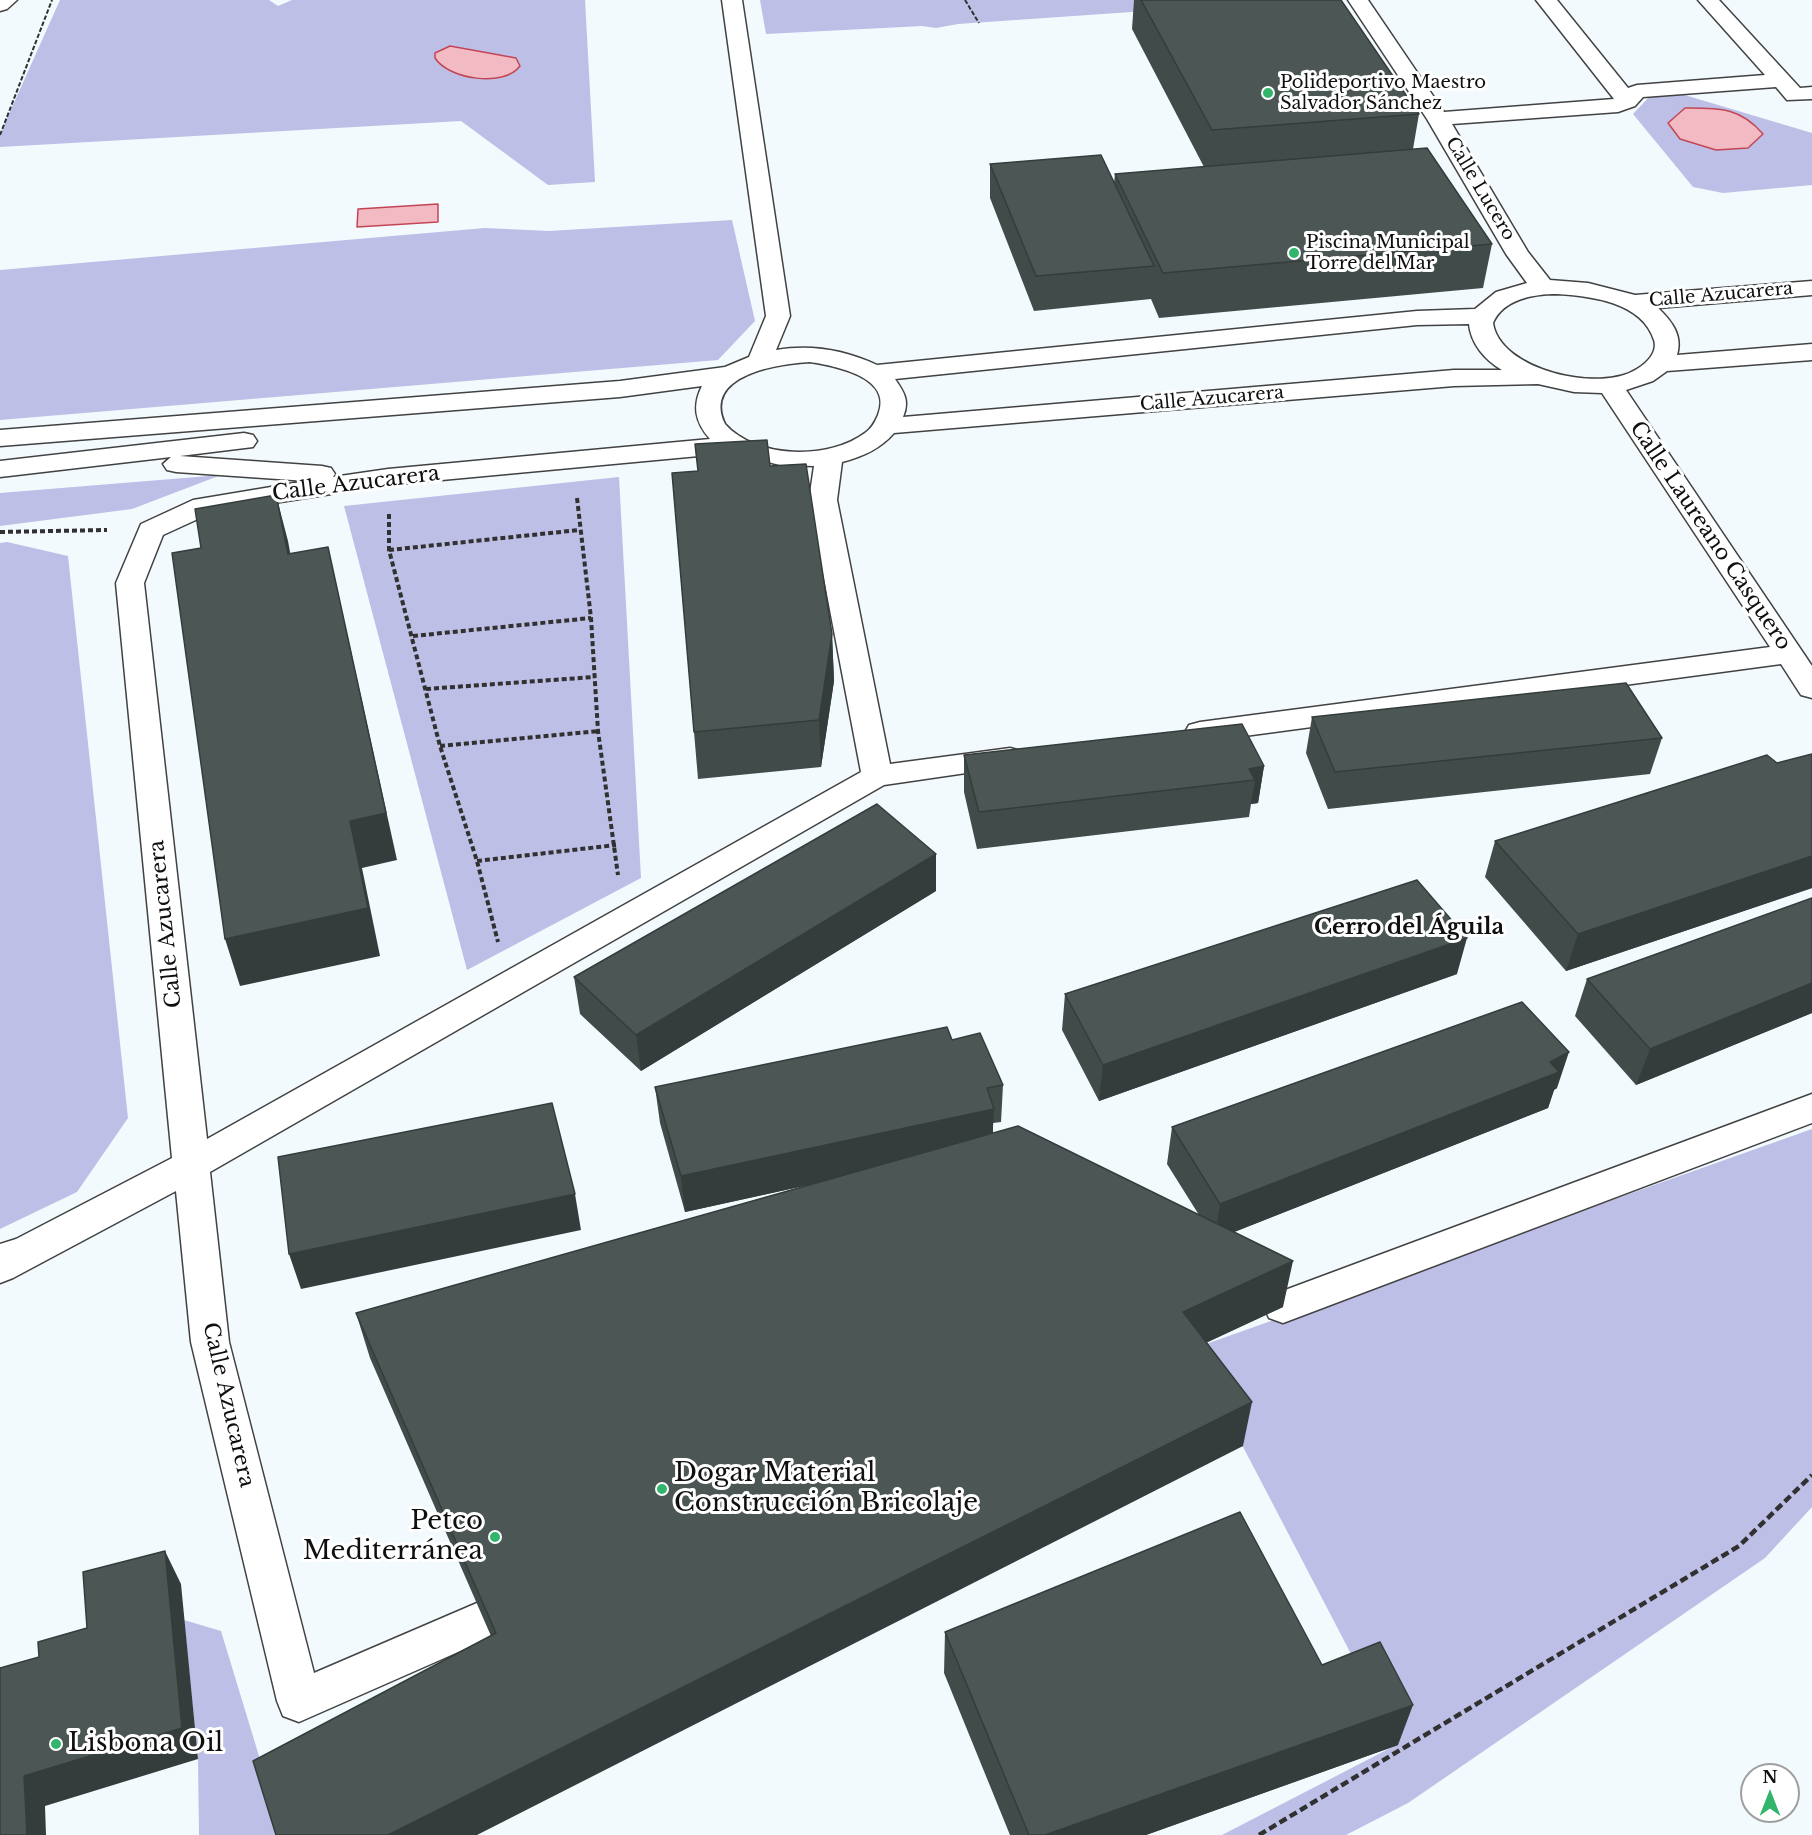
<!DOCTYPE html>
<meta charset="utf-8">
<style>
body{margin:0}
#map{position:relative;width:1812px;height:1835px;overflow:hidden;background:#f2fafe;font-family:"Libre Baskerville",serif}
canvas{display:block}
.north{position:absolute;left:1740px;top:1763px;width:60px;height:60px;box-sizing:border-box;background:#fff;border:2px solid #9f9f9f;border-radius:50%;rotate:0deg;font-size:16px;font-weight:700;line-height:24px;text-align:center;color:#0f0f0f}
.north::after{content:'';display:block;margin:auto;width:21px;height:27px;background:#31b56a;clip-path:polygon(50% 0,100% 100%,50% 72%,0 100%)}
</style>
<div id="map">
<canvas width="1812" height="1835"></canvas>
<div class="north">N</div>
</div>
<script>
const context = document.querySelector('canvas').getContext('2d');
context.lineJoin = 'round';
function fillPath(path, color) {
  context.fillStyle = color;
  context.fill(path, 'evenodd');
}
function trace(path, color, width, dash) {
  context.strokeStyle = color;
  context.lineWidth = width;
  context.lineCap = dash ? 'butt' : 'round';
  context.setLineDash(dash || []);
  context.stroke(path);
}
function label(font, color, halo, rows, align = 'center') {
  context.font = font + ' "Libre Baskerville",serif';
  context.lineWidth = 6;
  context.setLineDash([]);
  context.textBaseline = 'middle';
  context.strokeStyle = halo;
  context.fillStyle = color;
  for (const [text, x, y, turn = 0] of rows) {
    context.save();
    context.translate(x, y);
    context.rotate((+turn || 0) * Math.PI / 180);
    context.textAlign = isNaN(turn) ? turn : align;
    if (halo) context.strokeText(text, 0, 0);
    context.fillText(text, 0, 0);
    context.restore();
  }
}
const green = new Path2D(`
 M60,0H269L278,6L292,0H585L595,182L548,185L461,121L0,147V134Z
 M760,0H1305L958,24L936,28L922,26L766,34Z
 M1678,93L1812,133V185L1723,193L1693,187L1633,114L1651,95Z
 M732,220L755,321L718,360L0,420V270L485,228L549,231Z
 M221,475L132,509L0,526V493Z
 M619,477L641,878L467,970L344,506Z
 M7,542L68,556L128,1118L77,1192L0,1229V543Z
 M1812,1129V1507L1765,1558L1408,1803L1346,1835H1222L1398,1744L1192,1349Z
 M184,1620L221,1631L283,1835H199L198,1759Z`);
const water = new Path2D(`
 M450,46L516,58L520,66C504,88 448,79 435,58V53Z
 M1685,108C1719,108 1740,107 1763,134L1748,148L1716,150L1680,139L1668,123Z
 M438,204V222L357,227L358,209Z`);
const pathFar2 = new Path2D(`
 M965,0L979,23
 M0,135L52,0`);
const pathFar1 = new Path2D(`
 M577,498L591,618L598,731L618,875
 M389,514V550L440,746L477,861L498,942
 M0,532L107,530
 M389,550L579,530
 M413,636L591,618
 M426,689L594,677
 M440,746L598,731
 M477,861L616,845`);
const path = new Path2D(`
 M1259,1835L1739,1546L1812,1475`);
const minor = new Path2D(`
 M0,0H17L7,9L0,11Z
 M722,0H742L790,316L776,350C811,344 845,350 877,365L1417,311L1475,309L1496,292L1527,283L1506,254L1427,119L1348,0H1368L1444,112L1614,99L1536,0H1557L1628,88L1637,85L1765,75L1698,0H1719L1800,88L1812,87V99L1787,100L1776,87L1643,97L1635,106L1618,112L1452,124L1528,252L1550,280L1588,283L1635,295L1812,281V295L1658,308C1672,321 1683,336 1677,355L1812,344V360L1667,371L1653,381L1626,390L1812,666V698L1801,695L1781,664L1200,742L1189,739L1185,732L1189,725L1200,722L1770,647L1602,393L1574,392L1538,384L1454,386L894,433C880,449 862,457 842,462L837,500L890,764L1010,748L1021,751L1025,758L1021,765L884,785L210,1172L229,1342L314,1673L484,1600L499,1606L505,1620L499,1634L299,1722L283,1716L277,1701L191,1342L176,1191L13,1278L0,1283V1244L16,1239L172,1158L116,583L141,524L193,500L307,481L176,472L167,470L163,464L171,457L0,477V461L244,433L253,435L257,441L253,447L180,456L322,466L331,468L335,474L333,477L388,469L710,439C695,422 692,406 702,386L620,397L0,446V430L620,381L725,367L749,357L766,316ZM1557,294C1591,296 1642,302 1654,340C1658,352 1647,363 1637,369C1601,393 1500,371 1493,323C1503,299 1534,294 1557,294ZM1469,324C1471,344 1485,360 1502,370H1454L903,417C910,401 904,392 895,379L1417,325ZM810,362C835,366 894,377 878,415C875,422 872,428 865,433C829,460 756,459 725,424C702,375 777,364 810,362ZM731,453L780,465L814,466L809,500L861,772L207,1139L144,583L163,535L211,513L388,485Z
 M1812,1094V1123L1283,1323L1269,1318L1264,1307L1269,1296Z`);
const wall = new Path2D(`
 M1134,0H1341L1419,114L1413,149L1492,244L1483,288L1159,318L1151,299L1034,311L990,198V164L1114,183L1115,174L1204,167L1132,29Z
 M695,444L770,466L832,634L834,681L821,767L698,779L672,473L698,471Z
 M1312,717L1662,738L1650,774L1328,809L1306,753Z
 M1812,754V888L1566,971L1485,877L1495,841Z
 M964,755L1264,766L1258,803L1251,804L1249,817L977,849L964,792Z
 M936,891L641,1071L580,1014L574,977Z
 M1812,898V1013L1636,1085L1575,1016L1587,979Z
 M1457,974L1099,1101L1062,1030L1065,994Z
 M952,1040L1003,1085L1001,1122L993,1123V1133L1199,1215L1167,1164L1172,1127L1557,1088L1554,1090L1548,1108L1234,1232L1283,1307L1207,1342L1243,1446L491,1636L370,1358L356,1313L812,1184L685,1212L660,1123L655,1087Z
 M945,1632L1322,1665L1398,1745L1146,1835H1010L944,1673Z`);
const shadedWall = new Path2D(`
 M276,495L288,541L299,601L288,554Z
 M328,547L397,860L362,868L380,956L240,986L225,939L350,821Z
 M832,634L834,681L821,767L819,720Z
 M1264,766L1258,803L1251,804L1255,780L1249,769Z
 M936,854V891L641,1071L636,1035Z
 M1812,856V888L1566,971L1578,934Z
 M1467,938L1457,974L1099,1101L1103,1065Z
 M1812,983V1013L1636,1085L1650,1049Z
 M1569,1052L1557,1088L1554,1090L1548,1108L1214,1240L1220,1204L1550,1062Z
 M994,1109L992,1145L685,1212L681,1176Z
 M575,1194L581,1230L301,1289L289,1254Z
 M1293,1261L1283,1307L1176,1357L1183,1312Z
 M1252,1402L1243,1446L477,1835H388Z
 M165,1551L181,1584L198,1759L45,1806L46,1835H27L24,1776Z
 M1413,1705L1398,1745L1146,1835H1045Z`);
const building = new Path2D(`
 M1141,0H1341L1419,114L1212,130Z
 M1427,148L1492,244L1163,273L1115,174Z
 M1101,155L1154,266L1036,276L990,164Z
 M767,440L770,466L806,464L832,634L819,720L694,732L672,473L698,471L695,444Z
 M276,495L288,554L328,547L386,813L350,821L368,908L225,939L172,553L201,548L195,509Z
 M1626,683L1662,738L1335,772L1312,717Z
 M1242,724L1264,766L1249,769L1255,780L979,812L964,755Z
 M1812,754V856L1578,934L1495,841L1767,755L1777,763Z
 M877,804L936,854L636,1035L574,977Z
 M1417,880L1467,938L1103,1065L1065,994Z
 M1812,898V983L1650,1049L1587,979Z
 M1522,1002L1569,1052L1550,1062L1559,1072L1220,1204L1172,1127Z
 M947,1027L952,1040L980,1033L1003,1085L987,1088L994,1109L681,1176L655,1087Z
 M552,1103L575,1194L289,1254L278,1157Z
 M1018,1126L1293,1261L1183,1312L1252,1402L388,1835H276L253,1761L496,1633L356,1313Z
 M1240,1512L1322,1665L1380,1642L1413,1705L1045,1835H1029L945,1632Z
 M165,1551L182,1728L24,1776L27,1835H0V1668L39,1657L38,1642L87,1628L83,1572Z`);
const markers = [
 [1268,93,6,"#31b56a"],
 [1294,253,6,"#31b56a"],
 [662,1489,6,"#31b56a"],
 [495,1537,6,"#31b56a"],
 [56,1744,6,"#31b56a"]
];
const farPoinames = [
 ["Polideportivo Maestro",1280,83],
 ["Salvador Sánchez",1280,104],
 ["Piscina Municipal",1306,243],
 ["Torre del Mar",1306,264]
];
const farStreetnames = [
 ["Calle Lucero",1480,189,59],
 ["Calle Azucarera",1721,295,-5],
 ["Calle Azucarera",1212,399,-5]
];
const streetNames = [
 ["Calle Azucarera",356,484,-7],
 ["Calle Laureano Casquero",1710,536,56],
 ["Calle Azucarera",166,924,-96],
 ["Calle Azucarera",228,1405,77]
];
const neighbourhoodNames = [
 ["Cerro del Águila",1409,928]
];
const nearPoinames = [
 ["Dogar Material",674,1474],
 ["Construcción Bricolaje",674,1504],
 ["Petco",483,1522,"right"],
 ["Mediterránea",483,1552,"right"],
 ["Lisbona Oil",68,1744]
];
fillPath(green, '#bdbfe6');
fillPath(water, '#f2bac2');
trace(water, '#c34656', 1.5);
trace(minor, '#424242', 3);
trace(pathFar2, '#313131', 2, [4.5, 2]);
trace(pathFar1, '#313131', 4, [5, 3]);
trace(path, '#313131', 4.5, [8, 4]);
fillPath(minor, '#fff');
fillPath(wall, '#414b49');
fillPath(shadedWall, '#353d3c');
fillPath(building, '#4c5755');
trace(building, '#353d3c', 1.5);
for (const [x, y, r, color] of markers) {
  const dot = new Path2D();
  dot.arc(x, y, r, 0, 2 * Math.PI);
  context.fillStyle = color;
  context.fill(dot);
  trace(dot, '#fff', 2);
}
label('18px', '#0f0f0f', '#fff', farPoinames, 'left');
label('18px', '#0f0f0f', '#fff', farStreetnames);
label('21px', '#0f0f0f', '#fff', streetNames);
label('bold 22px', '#0f0f0f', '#fff', neighbourhoodNames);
label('26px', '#0f0f0f', '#fff', nearPoinames, 'left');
</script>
